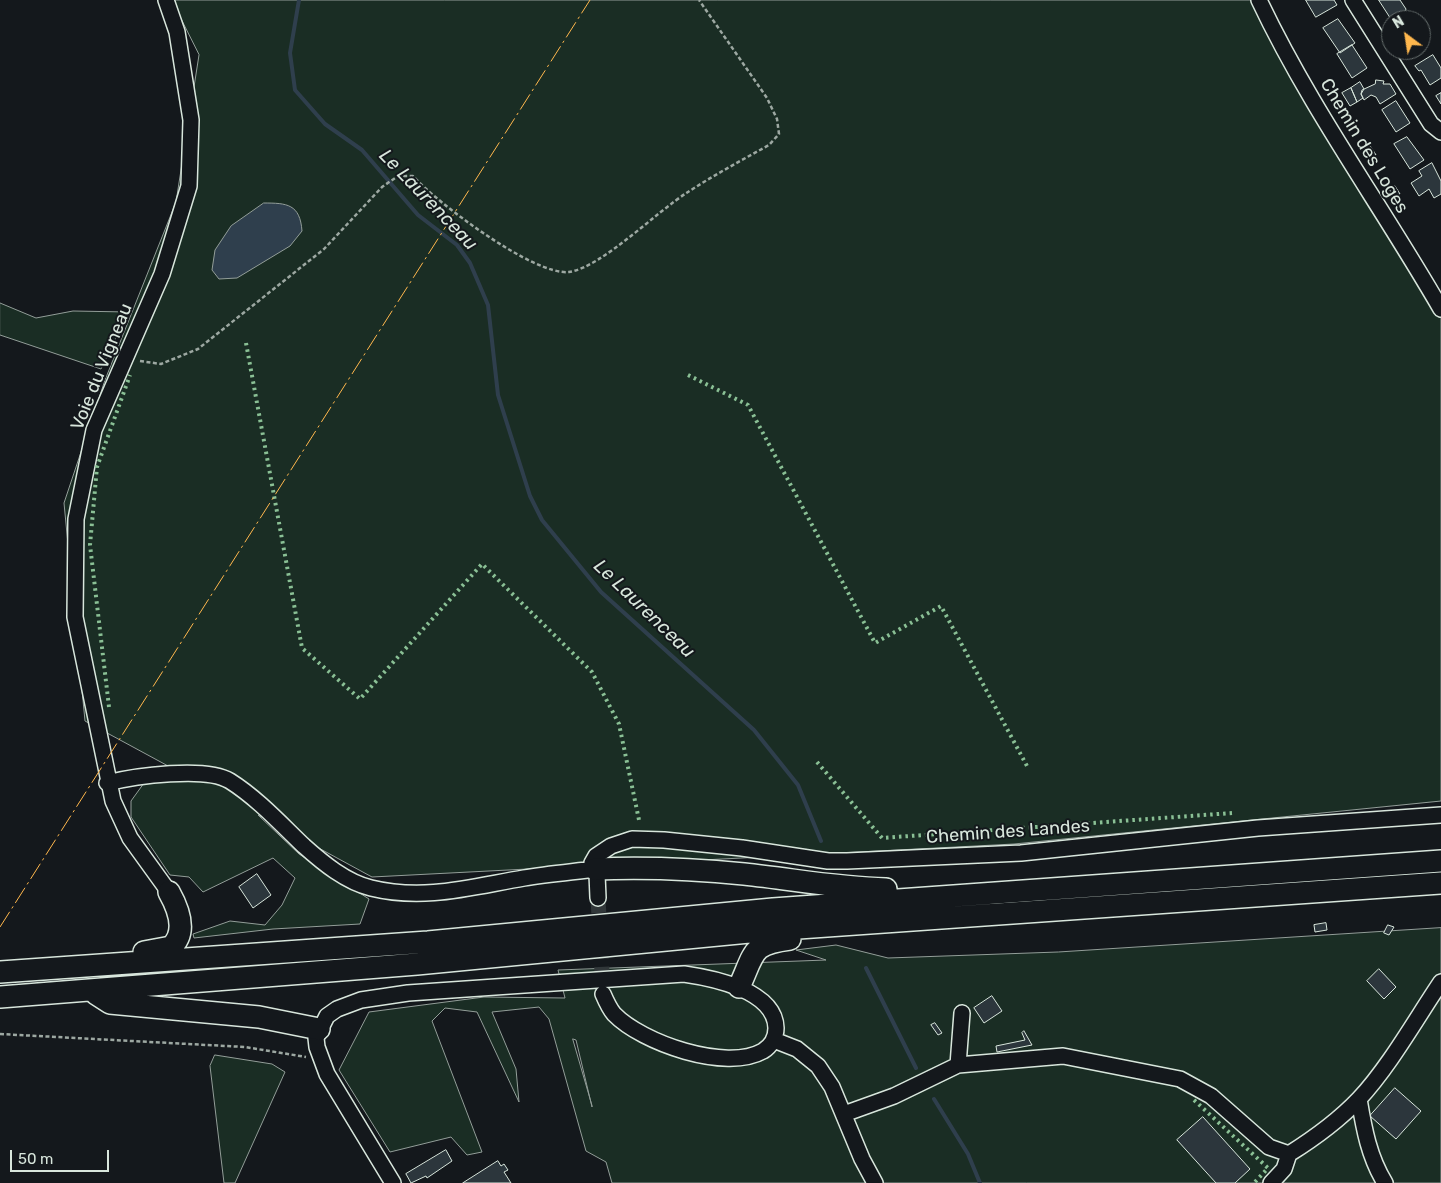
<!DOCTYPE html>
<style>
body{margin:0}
#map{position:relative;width:1441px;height:1183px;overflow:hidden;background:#14181c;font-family:Rubik,sans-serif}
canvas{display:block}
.north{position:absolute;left:1381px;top:10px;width:50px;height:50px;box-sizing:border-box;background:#14181c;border:1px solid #626a69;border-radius:50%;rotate:329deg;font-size:14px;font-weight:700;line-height:20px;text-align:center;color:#d8e6dc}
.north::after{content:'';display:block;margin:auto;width:18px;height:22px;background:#ffb74d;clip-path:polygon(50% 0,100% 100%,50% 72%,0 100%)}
.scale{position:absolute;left:10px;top:1150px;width:99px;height:22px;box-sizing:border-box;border:2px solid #d8e6dc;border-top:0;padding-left:6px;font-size:15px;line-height:18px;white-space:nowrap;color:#d8e6dc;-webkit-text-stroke:4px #14181c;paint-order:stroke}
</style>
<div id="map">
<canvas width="1441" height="1183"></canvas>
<div class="north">N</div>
<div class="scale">50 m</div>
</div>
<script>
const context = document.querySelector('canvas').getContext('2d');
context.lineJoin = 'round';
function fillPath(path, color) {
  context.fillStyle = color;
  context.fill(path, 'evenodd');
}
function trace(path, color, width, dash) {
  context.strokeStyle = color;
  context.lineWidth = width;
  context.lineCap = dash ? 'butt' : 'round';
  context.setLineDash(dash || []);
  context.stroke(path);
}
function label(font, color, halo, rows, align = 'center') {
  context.font = font + ' Rubik,sans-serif';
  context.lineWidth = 4;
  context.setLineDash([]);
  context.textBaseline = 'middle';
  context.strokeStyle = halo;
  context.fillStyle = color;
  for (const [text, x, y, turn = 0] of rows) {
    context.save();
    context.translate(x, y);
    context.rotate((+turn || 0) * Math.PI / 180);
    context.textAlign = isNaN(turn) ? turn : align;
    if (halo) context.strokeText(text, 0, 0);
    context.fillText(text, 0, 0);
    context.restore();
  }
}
const green = new Path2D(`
 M172,0H1263L1441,311V801L1014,844L372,877L258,815L299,854L369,899L360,924L273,929L194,938L193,934L230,921L265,925L282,905L295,878L273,858L203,892L189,877L170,875L131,817V801L144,783L194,780L85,721L64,503L105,380L176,202L199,55Z
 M0,303L36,318L73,311L128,312L101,369L0,335Z
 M1441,928V1183H612L606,1162L586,1151L549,1019L539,1007L492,1012L516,1069L519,1102L477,1012L445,1008L432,1021L482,1152L467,1155L451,1137L390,1152L339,1070L369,1012L484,997L565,998L558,970L826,960L796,950L836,945L888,958L1058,952ZM573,1039L576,1040L592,1107V1106Z
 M215,1055L272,1064L285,1072L235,1183H224L210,1066Z`);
const water = new Path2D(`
 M264,203C287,203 300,204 302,231L290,246L237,278L219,279L212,270L215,250L231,226Z`);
const stream = new Path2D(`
 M299,0L290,53L295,90L325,124L362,150L418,215L457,245L470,263L488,305L498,395L530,496L542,520L601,592L754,730L798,785L821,841
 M866,968L916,1068
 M934,1099L968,1154L980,1183`);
const building = new Path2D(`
 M1306,0H1334L1337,5L1316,17Z
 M1379,0H1400L1406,9L1405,12L1392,20Z
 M1338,19L1355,43L1340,53L1323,28Z
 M1421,35L1427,44L1421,48Z
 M1352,45L1367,68L1352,78L1337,54Z
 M1433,55L1441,68V78L1430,85L1421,70L1419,71L1415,66Z
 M1376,80L1384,81L1383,84H1390L1396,94L1380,104L1376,97L1371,95L1364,100L1361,94L1362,90L1375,84Z
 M1360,82L1364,89L1361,94L1363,98L1357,102L1351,88Z
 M1351,88L1357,102L1350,106L1342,93Z
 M1441,93V104L1436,96Z
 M1396,101L1410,123L1396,132L1382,110Z
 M1407,137L1424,160L1410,169L1394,144Z
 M1371,147L1376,155L1371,159L1365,150Z
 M1432,163L1441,181V194L1434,198L1429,189L1419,196L1411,183L1422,176L1419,171Z
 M1395,186L1400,194L1394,197L1389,189Z
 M257,874L271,895L253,908L239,887Z
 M1326,923L1327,930L1315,932L1314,925Z
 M1388,925L1394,927L1389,935L1384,933Z
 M1379,969L1396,987L1384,999L1367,981Z
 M992,996L1002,1011L984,1023L974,1008Z
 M935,1023L942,1033L938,1035L931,1025Z
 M1024,1031L1032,1045L997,1052L996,1046L1025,1040L1022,1033Z
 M1395,1088L1421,1111L1396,1139L1370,1116Z
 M1203,1117L1250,1169L1235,1183H1216L1177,1140Z
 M446,1150L452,1161L427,1178L426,1176L411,1183L406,1174Z
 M498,1161L501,1166L504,1164L508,1170L504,1172L511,1183H463Z`);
const minorTunnel = new Path2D(`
 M598,898L603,991`);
const path = new Path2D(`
 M140,361L161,364L198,349L324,249L382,187L398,176H413C436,202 534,276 569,272C602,267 656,212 688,192C714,175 742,160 769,145L779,134L777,119L767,98L699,0
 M0,1034L245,1047L306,1057`);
const minor = new Path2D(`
 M166,0L177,32L191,120L189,186L162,274L94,430L76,519L75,617L113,801L130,838L169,892
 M1259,0C1310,108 1381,205 1441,309
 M1353,0L1431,124L1441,132
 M107,783C135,776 206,766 230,781C257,798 281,824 304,846C323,863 346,882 371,888C424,901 471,887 524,878C547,874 571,872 595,869
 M598,898L597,874L592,863L596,856L611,846L632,839L664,840L742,848L828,861H847L1021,853L1258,828L1441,815
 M774,1040L797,1049L818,1066L832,1087L862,1159L875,1183
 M958,1065L962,1013
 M1359,1099C1364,1129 1369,1157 1385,1183
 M844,1114L894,1096L958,1065L1063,1056L1180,1079L1211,1096L1269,1147L1289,1154C1313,1139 1339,1120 1359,1099C1389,1067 1416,1019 1441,982
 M393,1183L327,1074L317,1047L316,1038L327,1016L337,1009L361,1000L408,993L684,974C712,978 775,990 776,1028C776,1037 771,1046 763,1051C726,1072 642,1043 614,1014C609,1008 606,1001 603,994
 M1271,1183L1284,1169L1289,1154`);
const highway = new Path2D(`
 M595,869C645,867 695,869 744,874C792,879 838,888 886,889
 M144,952L171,947C188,932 178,908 169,892
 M0,972L428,942L773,909L1441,861
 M739,987C755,953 750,944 790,939
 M96,994L110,1003L259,1017L319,1029
 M0,997L417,964L770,930L1441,883`);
const hedge = new Path2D(`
 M246,343L302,648L360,699L482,564L592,672L619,724L639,820
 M688,375L748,405L875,643L941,606L1027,766
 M109,707L90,545L97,467L130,375
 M817,762L882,838L1232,813
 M1194,1100L1268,1168L1254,1183`);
const power = new Path2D(`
 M0,927L590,0`);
const streetNames = [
 ["Chemin des Loges",1364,146,59],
 ["Voie du Vigneau",102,367,-68],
 ["Chemin des Landes",1008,832,-4]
];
const waterNames = [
 ["Le Laurenceau",428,200,46],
 ["Le Laurenceau",644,609,44]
];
fillPath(green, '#1a2d24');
trace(green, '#939e99', 1);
fillPath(water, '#2f3f4d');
trace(water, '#939e99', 1);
trace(stream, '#2f3f4d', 4);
fillPath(building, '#2c363c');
trace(building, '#d8e6dc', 1);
trace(minorTunnel, '#313739', 15, [15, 8]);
trace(minor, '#d8e6dc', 18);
trace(highway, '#d8e6dc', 24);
trace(path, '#9da8a2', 2.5, [4, 2.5]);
trace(minor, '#14181c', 15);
trace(highway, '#14181c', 21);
trace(hedge, '#8ac095', 4, [2.5, 4]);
trace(power, '#ffb74d', 1, [18, 4, 2.5, 4]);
label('18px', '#d8e6dc', '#14181c', streetNames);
label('italic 19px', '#d8e6dc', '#14181c', waterNames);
</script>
